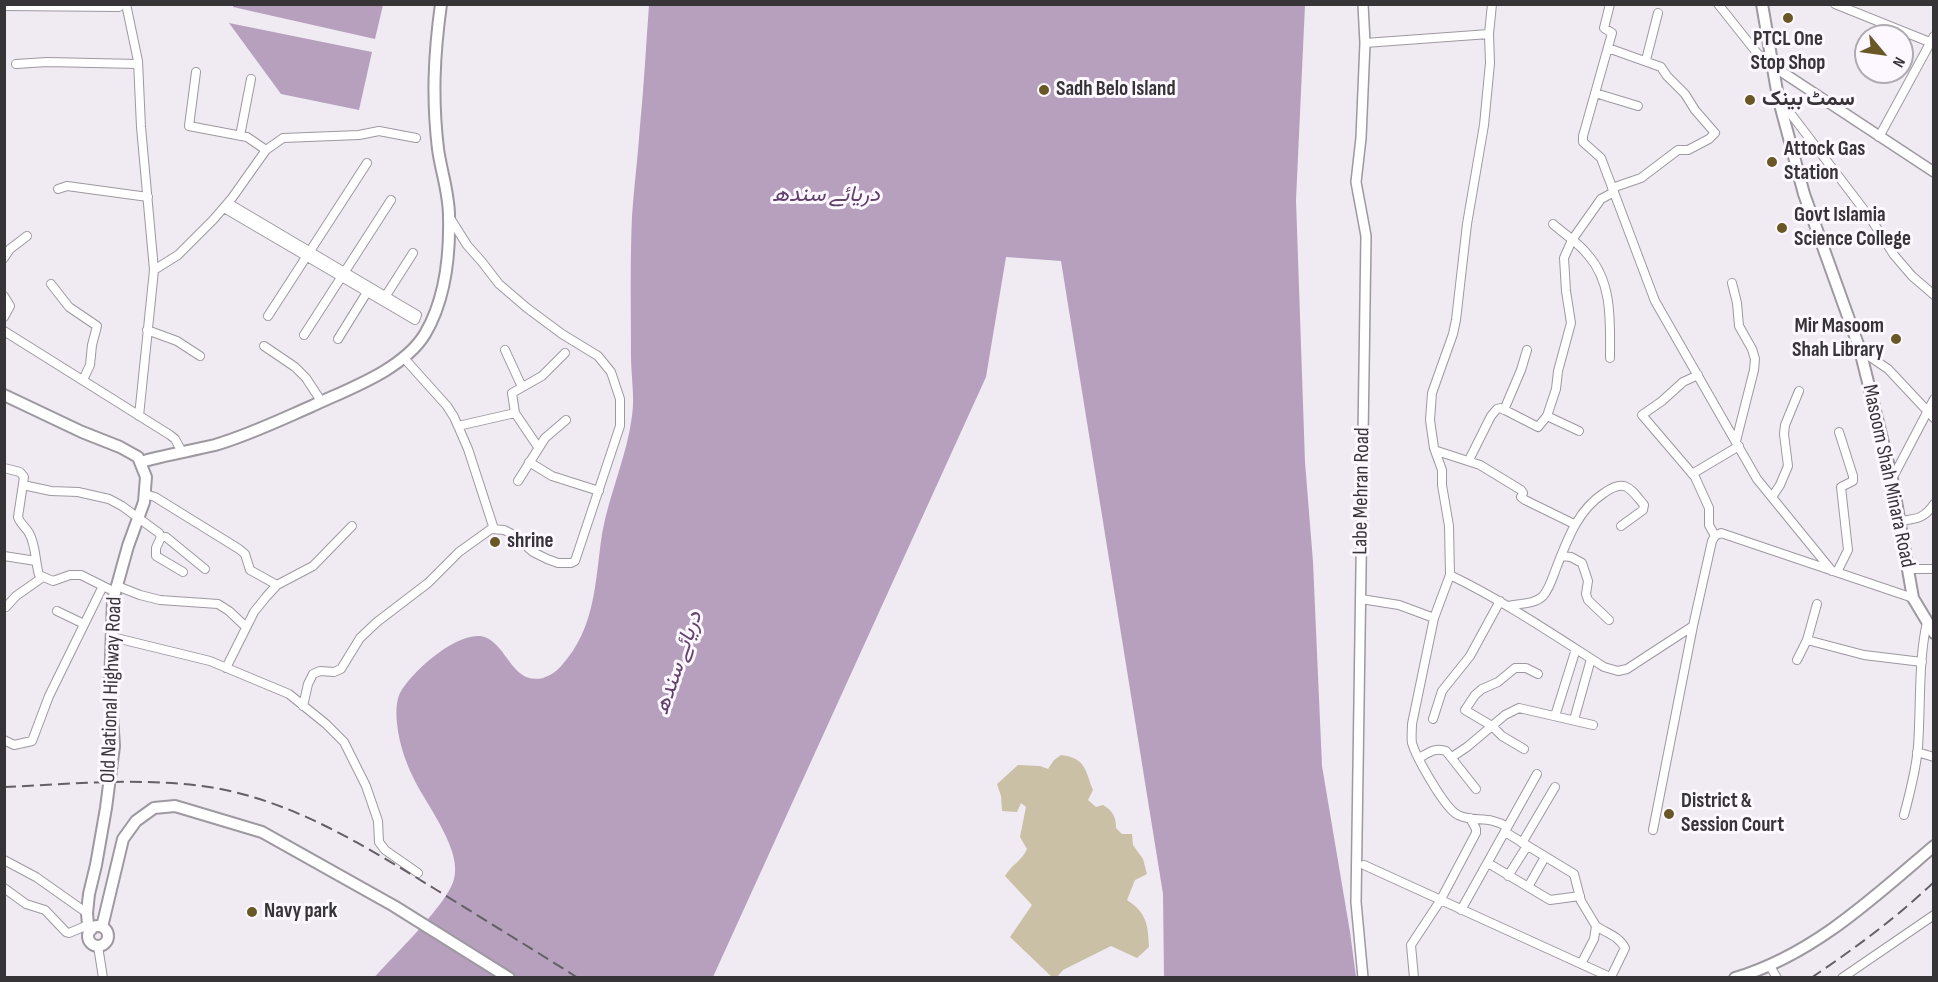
<!DOCTYPE html>
<meta charset="utf-8">
<style>
body{margin:0}
#map{position:relative;width:1938px;height:982px;overflow:hidden;background:#f0eaf3;font-family:"Sofia Sans Condensed",sans-serif}
canvas{display:block}
.frame{position:absolute;inset:0;border:6px solid #373437;pointer-events:none}
.north{position:absolute;left:1854px;top:24px;width:60px;height:60px;box-sizing:border-box;background:#fdf8ff;border:2px solid #aeaaaf;border-radius:50%;rotate:119deg;font-size:16px;font-weight:700;line-height:24px;text-align:center;color:#373437}
.north::after{content:'';display:block;margin:auto;width:21px;height:27px;background:#695725;clip-path:polygon(50% 0,100% 100%,50% 72%,0 100%)}
</style>
<div id="map">
<canvas width="1938" height="982"></canvas>
<div class="frame"></div>
<div class="north">N</div>
</div>
<script>
const context = document.querySelector('canvas').getContext('2d');
context.lineJoin = 'round';
function fillPath(path, color) {
  context.fillStyle = color;
  context.fill(path, 'evenodd');
}
function trace(path, color, width, dash) {
  context.strokeStyle = color;
  context.lineWidth = width;
  context.lineCap = dash ? 'butt' : 'round';
  context.setLineDash(dash || []);
  context.stroke(path);
}
function label(font, color, halo, rows, align = 'center') {
  context.font = font + ' "Sofia Sans Condensed",Vazirmatn,sans-serif';
  context.lineWidth = 6;
  context.setLineDash([]);
  context.textBaseline = 'middle';
  context.strokeStyle = halo;
  context.fillStyle = color;
  for (const [text, x, y, turn = 0] of rows) {
    context.save();
    context.translate(x, y);
    context.rotate((+turn || 0) * Math.PI / 180);
    context.textAlign = isNaN(turn) ? turn : align;
    if (halo) context.strokeText(text, 0, 0);
    context.fillText(text, 0, 0);
    context.restore();
  }
}
const green = new Path2D(`
 M1061,755C1086,758 1085,770 1093,790L1088,800L1096,807L1103,805C1113,811 1116,817 1116,828L1122,834H1132L1133,845L1143,859L1147,874L1135,880L1127,900C1147,913 1148,925 1149,947L1137,958L1111,946L1063,970L1057,977L1053,978L1010,937L1032,905L1005,876C1012,864 1021,862 1027,849L1020,837L1026,807L1021,803L1017,812L1002,811L1001,796L997,784L1018,765L1040,766L1048,769L1054,760Z`);
const water = new Path2D(`
 M233,5L383,4V5L375,39L233,7Z
 M649,5H1305L1296,200L1305,462L1313,562L1322,766L1350,932L1356,977H1164L1163,894L1061,261L1006,257L986,377L713,977L374,978C393,956 448,904 454,879C462,852 430,809 417,785C407,766 399,745 397,723C396,713 396,701 400,693C411,672 462,626 487,638C508,648 513,685 543,678C551,675 556,672 562,665C596,627 595,581 602,534C609,494 627,456 632,416C635,397 631,376 631,356C631,309 630,262 632,216C634,186 638,156 640,126C644,85 646,45 649,5Z
 M229,23L372,52L359,110L281,94Z`);
const minor = new Path2D(`
 M126,4L138,61L141,127L154,270L139,416
 M1492,4L1489,34L1490,63L1484,125L1467,224L1456,320L1453,334L1432,393L1430,420L1434,448L1442,470V485L1449,526L1450,575L1434,618L1412,724C1412,730 1411,737 1412,743C1416,757 1445,809 1458,815C1474,823 1489,815 1507,827
 M1610,4L1604,28L1612,33L1583,136V142L1601,158L1655,301L1757,479L1832,571
 M1718,4L1757,53L1772,66
 M1835,4L1932,43
 M4,6L119,7
 M1365,43L1489,34
 M1608,48L1661,67L1667,76L1685,94L1695,110L1715,133L1709,139L1688,150H1678L1641,178L1612,188
 M1646,60L1658,13
 M16,64L47,62L138,64
 M196,72L189,126L247,137L266,150
 M1595,93L1638,106
 M1781,101L1871,219L1894,255L1912,276L1934,295
 M240,136L251,79
 M1879,137L1934,36
 M58,189L67,186L148,197
 M224,208L415,320L417,315L228,203
 M1553,224C1564,234 1579,243 1588,255C1613,283 1610,323 1610,358
 M4,258L10,249L27,236
 M154,270L178,255L213,220L232,198L266,150L283,138L359,135L379,131L416,138
 M1732,283L1737,303L1739,326L1752,349L1755,359L1754,370L1736,441
 M51,284L69,307L97,326L92,345L90,365L83,380
 M4,296L10,306L4,317
 M385,297L413,253
 M268,316L367,163
 M147,330L177,341L200,356
 M4,331L170,435L175,439L182,452
 M304,335L391,200
 M338,339L369,289
 M264,346L295,367L306,378L321,401
 M505,350L522,387
 M1860,350L1888,369L1934,418
 M403,357L447,406L454,417L468,449L494,529
 M1698,375L1683,382L1662,401L1642,415L1695,477L1709,508V525L1715,536
 M1504,410L1521,370L1527,350
 M458,426L515,413
 M1579,431L1547,416L1556,389L1558,371L1571,323L1566,291L1564,258L1572,240L1601,199L1614,192
 M538,447L515,413L512,393L542,376L565,353
 M1437,451L1480,465L1521,490L1523,493L1521,497L1525,500L1574,524
 M1469,460L1491,416L1497,409L1501,408L1538,427L1547,416
 M529,462L552,476L599,491
 M4,468L20,472L24,477L18,517C20,524 25,526 29,533C36,545 35,561 39,575L53,581L70,575H81L115,592
 M1692,474L1739,446
 M1892,479L1934,399
 M518,481L545,438L566,420
 M23,485L51,491L78,492L109,499L122,506L159,533L161,537L156,548V556L183,572
 M145,494L155,497L239,549L245,554L250,570L277,585
 M1772,497L1780,485L1788,466L1784,434L1785,425L1799,391
 M1899,521C1916,519 1924,519 1934,504
 M161,537H166L205,569
 M4,556L36,561
 M1561,556L1571,557L1582,563L1588,581L1586,594L1588,600L1609,620
 M1908,569H1934
 M1837,572L1848,550L1841,487L1853,481V476L1839,432
 M1450,575C1504,601 1554,635 1604,667L1618,671L1627,669L1693,626L1712,541L1715,536L1721,533L1913,598
 M117,586L140,595L160,600L218,604L229,611L246,627
 M1361,599L1399,605L1434,618
 M1508,606C1519,603 1534,605 1543,596C1550,588 1553,576 1557,566C1568,538 1578,510 1604,493C1625,478 1630,488 1644,505L1643,510L1621,526
 M6,607L16,596L43,577
 M57,611L84,624
 M112,637L210,661L289,694L326,724L344,742L366,786L378,821L379,842L385,850L418,873
 M1807,640L1864,655L1922,662
 M1797,660L1807,640L1817,604
 M226,668L254,612L266,597L277,585L313,566L352,526
 M303,706L308,684L313,674L320,671L334,672L341,669L360,638L377,622L428,583L459,552L491,529L504,530L514,535L533,552L547,559L558,563H571L575,561L620,426V399L611,372L598,356L562,334L527,308L499,284L482,262L467,245L450,218
 M1555,716L1576,649
 M1433,719L1442,691L1470,656L1500,601
 M1574,720L1591,659
 M4,740L14,745L32,741L49,696L103,586
 M1524,749L1502,736L1492,726L1465,710L1475,695L1482,689L1498,682L1515,668H1526L1538,674
 M1917,752L1934,757
 M1452,757L1467,747L1505,715L1519,708L1593,725
 M1419,758C1428,753 1435,747 1446,751L1476,789
 M1904,815C1910,793 1916,770 1918,747C1921,706 1918,662 1927,622
 M1653,830L1693,626
 M1505,832L1574,874L1581,901L1596,926L1594,939L1581,964
 M1522,843L1555,787
 M4,860L36,877L87,913
 M1488,863L1550,900L1580,896
 M1364,865L1612,978
 M1508,876L1527,846
 M1528,887L1545,857
 M4,888L26,904L45,910L66,932L69,933L88,925
 M1461,910L1537,774
 M1596,926C1606,933 1619,936 1625,948L1611,977
 M98,946L103,978
 M1770,966L1777,978
 M1414,978L1411,945L1440,901L1476,833V829L1470,818
 M1842,978L1934,915`);
const tertiary = new Path2D(`
 M1363,4L1365,43L1361,138L1356,182L1366,236L1356,902L1363,978
 M1773,66L1934,172`);
const secondary = new Path2D(`
 M1762,4L1778,97L1804,194L1860,350L1892,479L1913,598L1934,633
 M4,395L82,432L120,447L138,457L146,477L144,502L128,546L113,600L110,686L114,746L106,808L96,865L89,894L87,913L88,925L91,930
 M140,462C165,455 190,451 215,445C249,435 280,420 312,406C348,389 403,370 425,334C445,300 450,255 449,216C449,193 441,171 438,149C432,98 434,55 441,4
 M88 936a10 10 0 1 1 20 0a10 10 0 1 1-20 0Z
 M102,927L123,839L136,821L154,808L175,806L262,832L394,906L509,978
 M1735,978C1813,955 1873,898 1934,846`);
const rail = new Path2D(`
 M4,787C72,784 141,777 209,787C292,800 365,846 435,889C483,919 531,948 578,978
 M1811,978C1854,949 1896,918 1934,882`);
const markers = [
 [1788,18,6,"#695725"],
 [1044,90,6,"#695725"],
 [1750,100,6,"#695725"],
 [1772,162,6,"#695725"],
 [1782,228,6,"#695725"],
 [1896,339,6,"#695725"],
 [495,542,6,"#695725"],
 [1669,814,6,"#695725"],
 [252,912,6,"#695725"]
];
const poiNames = [
 ["PTCL One",1788,40,"center"],
 ["Stop Shop",1788,64,"center"],
 ["Sadh Belo Island",1056,90],
 ["سمٹ بینک",1762,100],
 ["Attock Gas",1784,150],
 ["Station",1784,174],
 ["Govt Islamia",1794,216],
 ["Science College",1794,240],
 ["Mir Masoom",1884,327,"right"],
 ["Shah Library",1884,351,"right"],
 ["shrine",507,542],
 ["District &",1681,802],
 ["Session Court",1681,826],
 ["Navy park",264,912]
];
const streetNames = [
 ["Masoom Shah Minara Road",1888,476,78],
 ["Labe Mehran Road",1362,491,-89],
 ["Old National Highway Road",112,690,-88]
];
const waterNames = [
 ["دریائے سندھ",826,195],
 ["دریائے سندھ",679,663,-71]
];
fillPath(green, '#cac0a5');
fillPath(water, '#b6a0be');
trace(minor, '#9e98a0', 10);
trace(tertiary, '#9e98a0', 12);
trace(secondary, '#9e98a0', 14);
trace(minor, '#fff', 8);
trace(tertiary, '#fff', 9);
trace(secondary, '#fff', 10);
trace(rail, '#635f64', 2, [12, 6]);
for (const [x, y, r, color] of markers) {
  const dot = new Path2D();
  dot.arc(x, y, r, 0, 2 * Math.PI);
  context.fillStyle = color;
  context.fill(dot);
  trace(dot, '#fdf8ff', 2);
}
label('bold 21px', '#373437', '#fdf8ff', poiNames, 'left');
label('21px', '#373437', '#fdf8ff', streetNames);
label('italic 22px', '#61416b', '#fdf8ff', waterNames);
</script>
